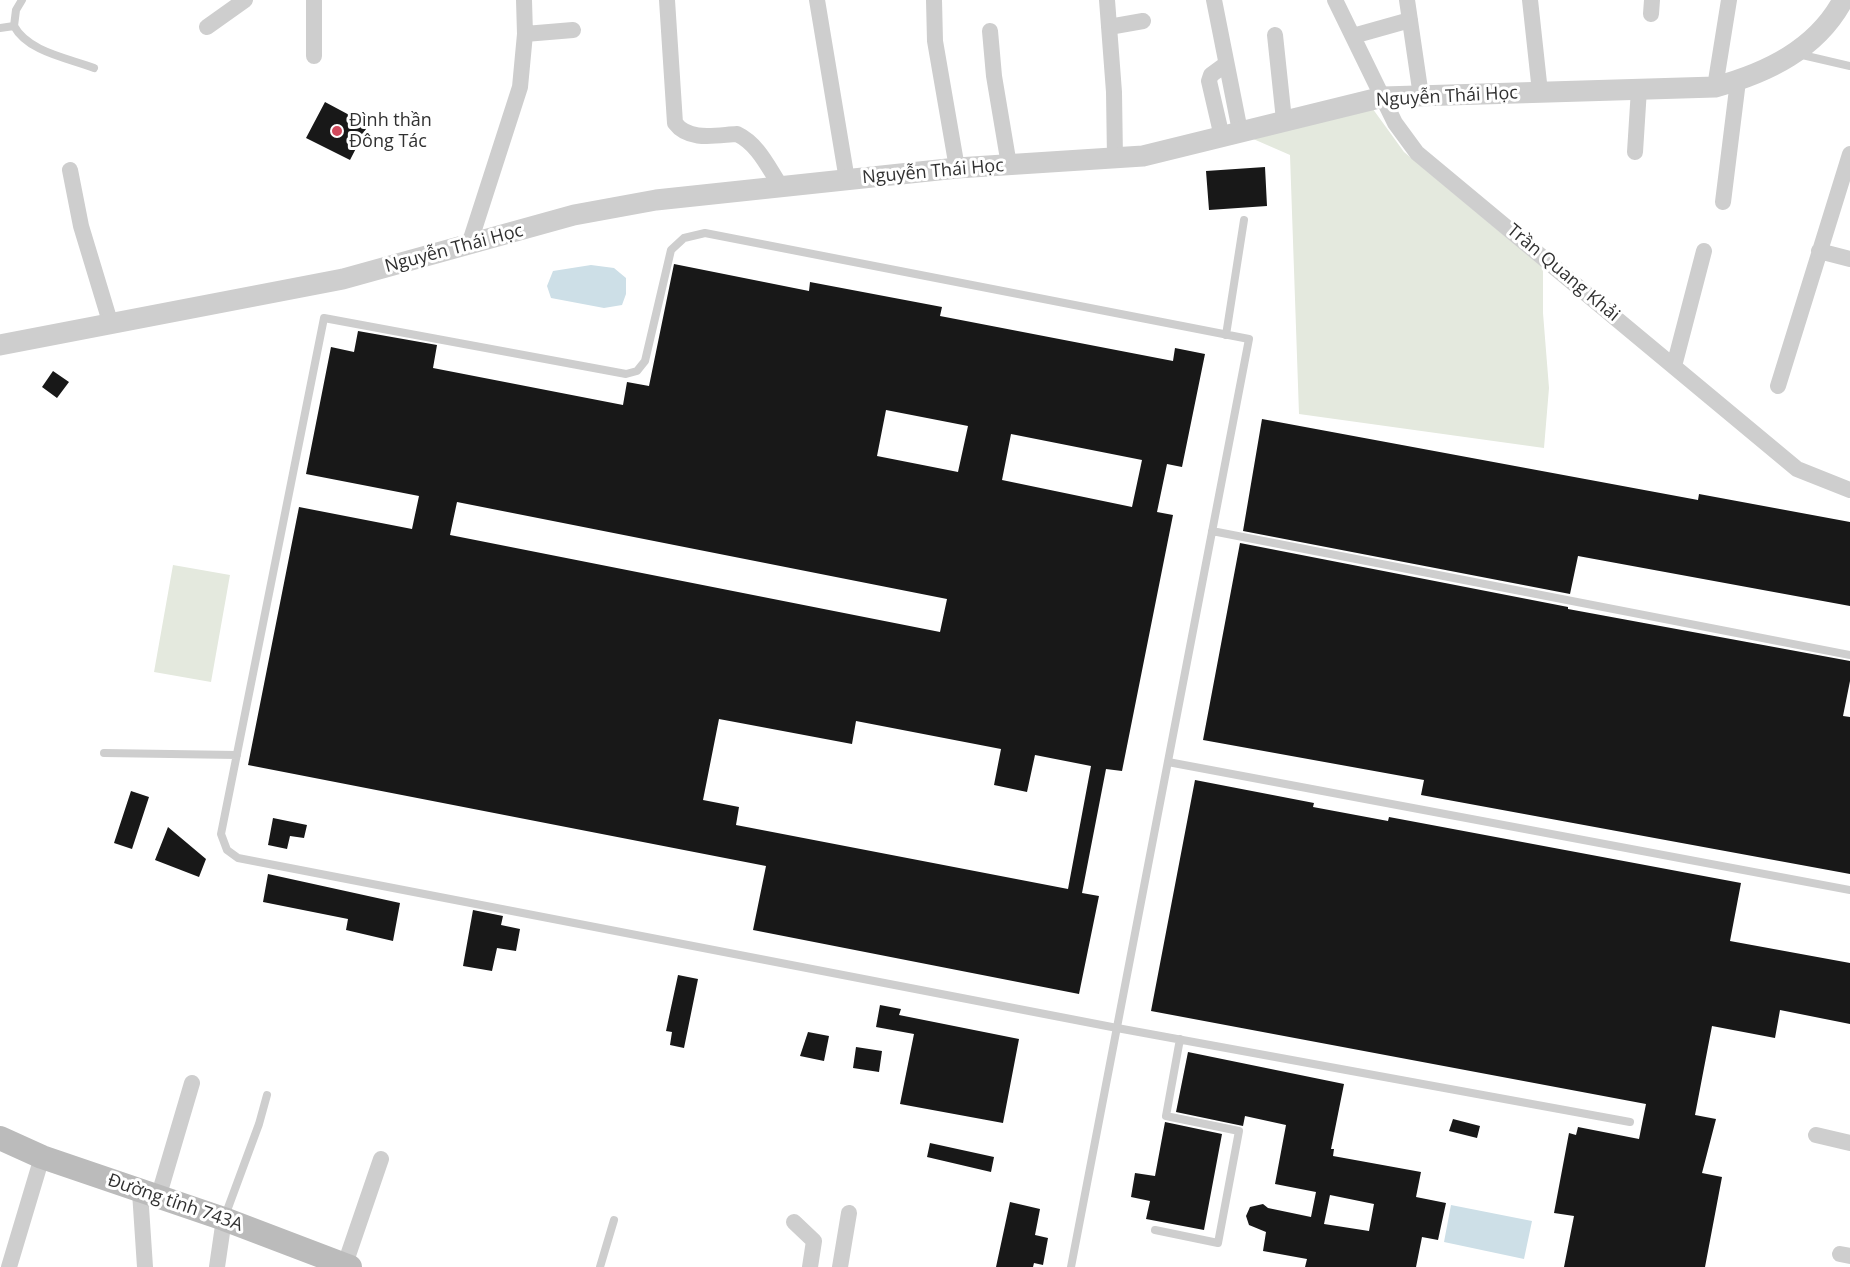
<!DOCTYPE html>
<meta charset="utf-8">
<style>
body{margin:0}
canvas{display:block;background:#fff}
</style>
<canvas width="1850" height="1267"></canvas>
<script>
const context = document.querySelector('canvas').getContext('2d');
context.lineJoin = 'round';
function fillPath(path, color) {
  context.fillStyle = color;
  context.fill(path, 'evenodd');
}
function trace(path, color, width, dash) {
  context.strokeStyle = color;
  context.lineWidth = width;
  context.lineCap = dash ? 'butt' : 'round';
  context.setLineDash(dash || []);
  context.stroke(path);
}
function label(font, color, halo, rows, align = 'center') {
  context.font = font + ' "Open Sans",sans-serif';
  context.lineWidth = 6;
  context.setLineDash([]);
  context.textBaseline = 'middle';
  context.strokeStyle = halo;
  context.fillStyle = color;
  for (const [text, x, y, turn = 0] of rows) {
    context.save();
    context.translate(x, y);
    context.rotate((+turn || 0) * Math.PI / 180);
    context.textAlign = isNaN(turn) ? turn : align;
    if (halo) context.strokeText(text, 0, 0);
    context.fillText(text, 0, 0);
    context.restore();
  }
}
const green = new Path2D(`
 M1370,105L1404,152L1543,268V313L1549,388L1544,448L1299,414L1290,155L1251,138Z
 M173,565L230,575L211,682L154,672Z`);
const water = new Path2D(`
 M591,265L614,268L626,278V294L622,305L604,308L551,298L547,286L553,271Z
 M1451,1205L1532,1221L1524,1259L1444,1242Z`);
const building = new Path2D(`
 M325,102L368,125L350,160L306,138Z
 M1265,167L1267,206L1209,210L1206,171Z
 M674,264L809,291L810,282L942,307L940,316L1173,361L1175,348L1205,354L1182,467L1167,464L1157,512L1173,515L1122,771L1106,769L1082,893L1099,896L1079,994L753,930L766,866L248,765L299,507L412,529L419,496L306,474L331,347L354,352L358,331L437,345L433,368L623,405L627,382L649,386ZM886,410L968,426L958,472L877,456ZM1011,434L1142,460L1132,507L1002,480ZM457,502L947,599L940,632L450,535ZM719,719L852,744L856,721L1001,749L994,785L1027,792L1035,755L1091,766L1068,889L736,825L739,807L703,800Z
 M53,371L69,382L57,398L42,387Z
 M1262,419L1698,500L1699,494L1850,522V606L1578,556L1570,594L1243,531Z
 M1240,543L1568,607V609L1850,661V681L1843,716L1850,717V874L1421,795L1424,780L1203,740Z
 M1195,780L1314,803L1313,807L1388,821L1389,817L1741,883L1730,941L1850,963V1024L1780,1010L1775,1038L1712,1026L1695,1115L1716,1119L1702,1173L1722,1177L1705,1267H1564L1574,1216L1554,1213L1569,1133L1576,1135L1578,1127L1639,1139L1646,1104L1151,1011Z
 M131,791L149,797L132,849L114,843Z
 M273,818L307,825L304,838L290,836L287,849L268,845Z
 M168,827L206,859L199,877L155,860Z
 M268,874L400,903L393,941L346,930L348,919L263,902Z
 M473,910L503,916L501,925L520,929L516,951L497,948L492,971L463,966Z
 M678,975L698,979L684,1048L670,1045L672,1032L666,1031Z
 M880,1005L901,1009L899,1015L1019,1039L1003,1123L900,1104L914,1034L876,1027Z
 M808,1032L829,1036L824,1061L800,1056Z
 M856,1047L882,1051L879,1072L853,1068Z
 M1188,1052L1344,1084L1331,1149H1334L1333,1156L1421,1172L1416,1197L1446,1203L1438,1240L1422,1237L1416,1267H1305L1307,1259L1263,1251L1266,1232L1249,1225L1246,1216L1250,1207L1263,1204L1268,1208L1311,1217L1316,1192L1275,1184L1286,1125L1245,1116L1243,1126L1176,1112ZM1330,1195L1374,1204L1369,1231L1324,1224Z
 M1453,1119L1480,1126L1477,1138L1449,1131Z
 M1165,1122L1222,1134L1204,1230L1146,1219L1150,1201L1131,1197L1135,1173L1155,1176Z
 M930,1143L994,1157L991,1172L927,1157Z
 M1010,1202L1040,1209L1035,1235L1048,1238L1043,1265L1034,1263L1033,1267H996Z`);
const service = new Path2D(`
 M14,26L16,10L22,0
 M0,28L14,26C28,52 68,58 94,68
 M1798,54L1850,66
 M1226,335L1244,220
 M1212,531L1850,655
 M104,753L237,755
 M1168,762L1850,890
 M225,1216L259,1124L267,1095
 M1155,1230L1218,1243L1239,1131L1166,1116L1180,1039
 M600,1267L614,1220
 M1071,1267C1130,958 1190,649 1249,339L705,233L684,238L671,250L645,361L637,371L626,374L324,318L221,834L227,850L238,858L1117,1028L1630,1122`);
const minor = new Path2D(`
 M314,0V56
 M667,0L675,123C689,142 717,135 737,134C758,144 768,167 780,185
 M817,0L847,180
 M934,0L935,41L957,168
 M1107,0L1114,92L1115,159
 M1214,0L1240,131
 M1335,0L1395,123L1417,153L1797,469L1850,490
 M1407,0L1421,96
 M1530,0L1540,92
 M1651,14L1652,0
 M207,27L245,0
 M1109,27L1143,21
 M990,31L994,76L1009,165
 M525,34L573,30
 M1275,35L1284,120
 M1353,36L1410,20
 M1715,87L1729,0
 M1222,137L1209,81L1211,75L1226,64
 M1635,152L1639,89
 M70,170L81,226L111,325
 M1723,202L1738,81
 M469,245L520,87L525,34L524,0
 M1819,251L1850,259
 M1674,366L1704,251
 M1778,386L1850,154
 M1816,1135L1850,1143
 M140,1192L145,1267
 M158,1198L192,1083
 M794,1222L814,1241L810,1267
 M1840,1254L1850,1256
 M9,1267L42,1157
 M217,1267L224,1219
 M344,1267L381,1159
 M840,1267L849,1213`);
const tertiary = new Path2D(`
 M0,345L343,279L574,215L656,200L957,168L1143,156L1383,97L1715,87C1767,73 1817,49 1843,0`);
const secondary = new Path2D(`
 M0,1138L42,1157L224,1219L350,1267`);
const markers = [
 [337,131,6,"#d14a5d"]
];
const streetNames = [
 ["Nguyễn Thái Học",1447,97,-3],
 ["Nguyễn Thái Học",933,172,-5],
 ["Nguyễn Thái Học",454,249,-15],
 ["Trần Quang Khải",1563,273,40],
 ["Đường tỉnh 743A",175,1203,19]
];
const poiNames = [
 ["Đình thần",349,121],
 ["Đông Tác",349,142]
];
fillPath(green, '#e4e9de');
fillPath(water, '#cddfe7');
fillPath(building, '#181818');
trace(service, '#cecece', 8);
trace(minor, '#cecece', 16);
trace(tertiary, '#cecece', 21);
trace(secondary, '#bbb', 24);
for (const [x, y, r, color] of markers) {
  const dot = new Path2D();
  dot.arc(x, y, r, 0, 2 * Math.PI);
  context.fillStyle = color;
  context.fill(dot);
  trace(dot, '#fff', 2);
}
label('18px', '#313131', '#fff', streetNames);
label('18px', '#313131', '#fff', poiNames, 'left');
</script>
